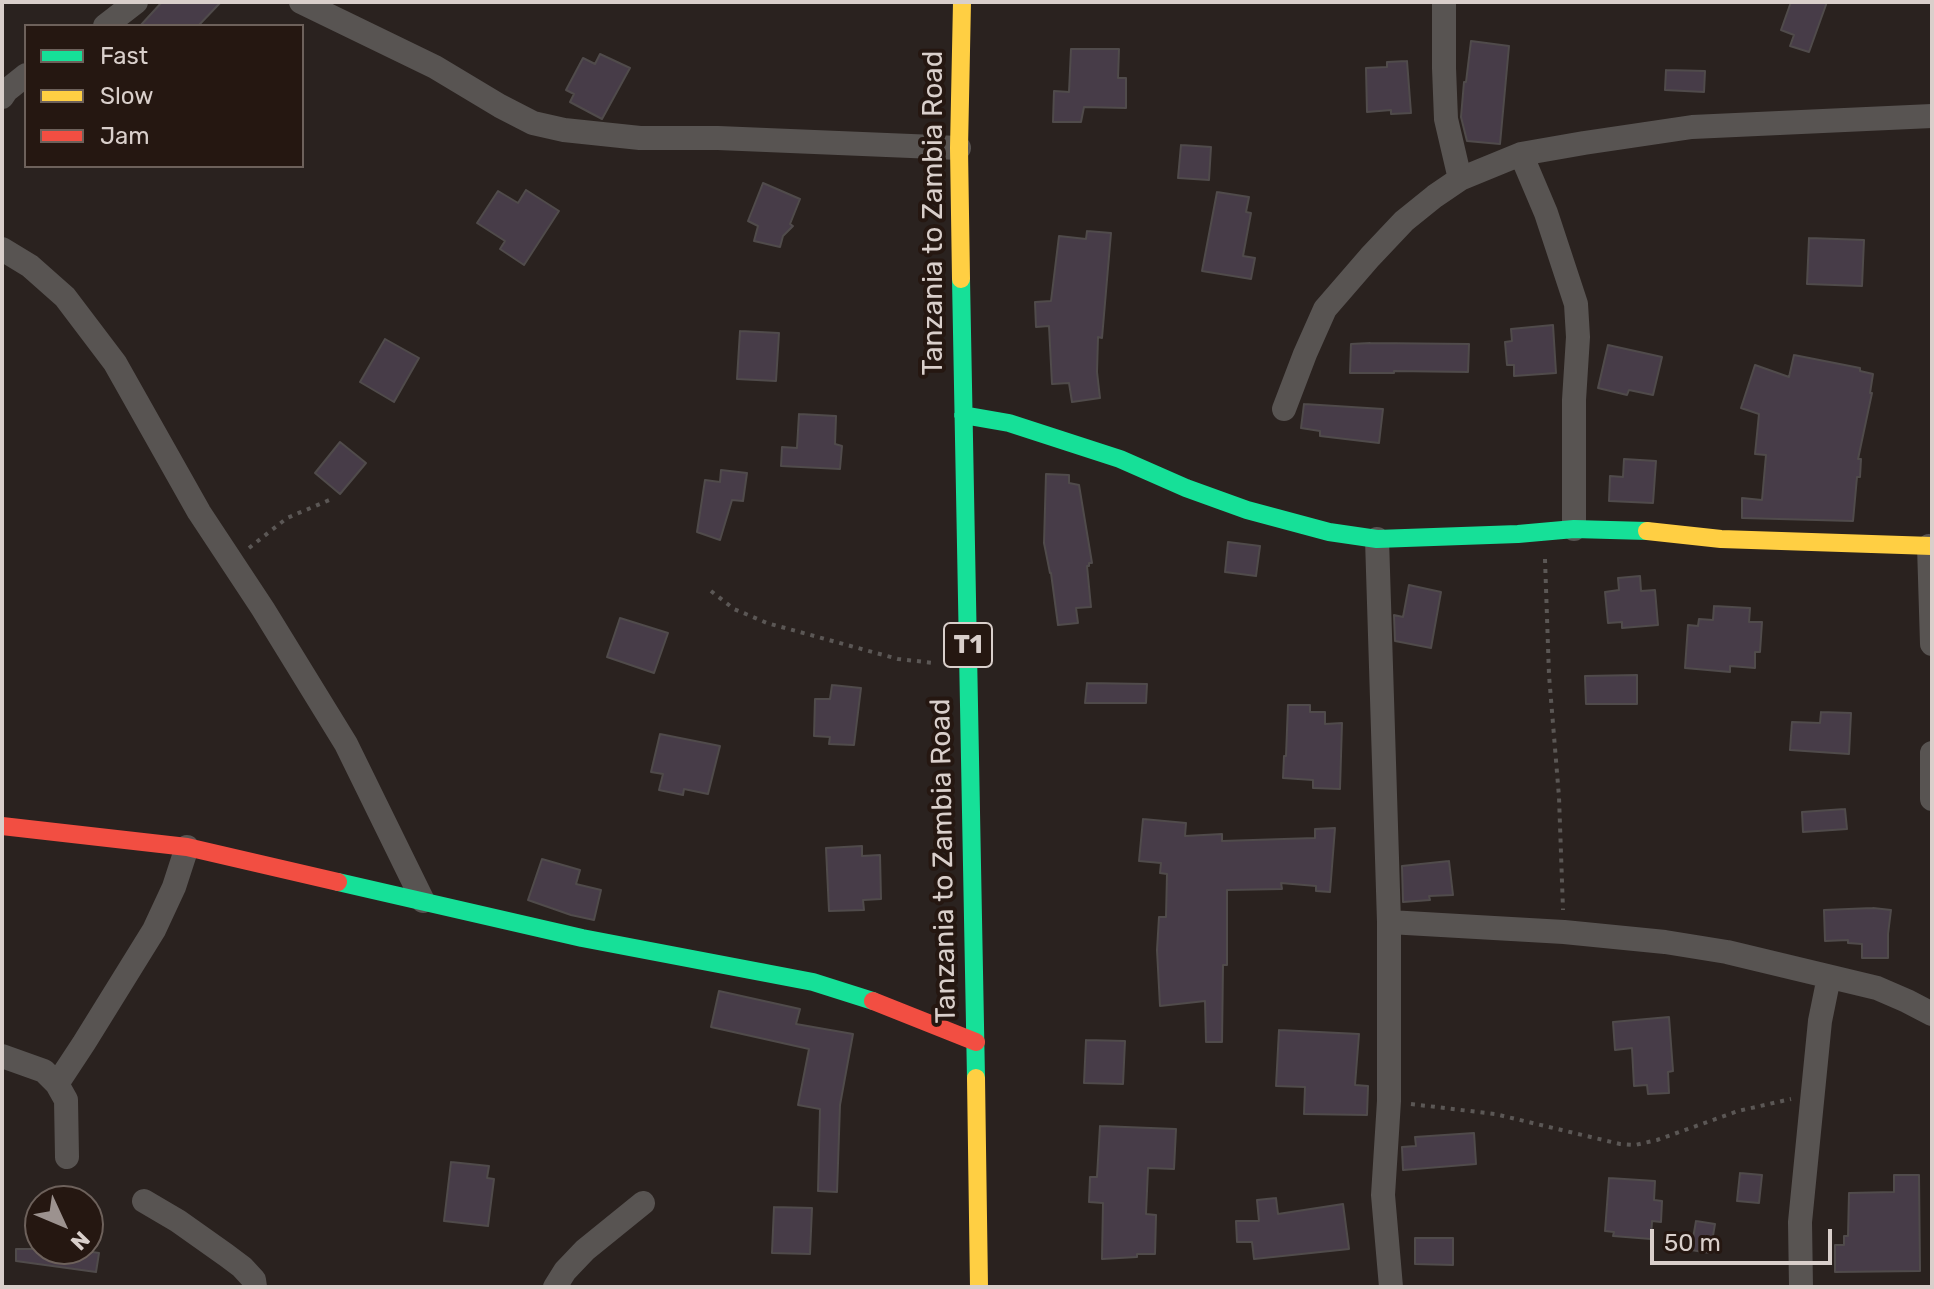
<!DOCTYPE html>
<html>
<head>
<meta charset="utf-8">
<style>
  body { margin:0 }
  #map { position:relative; width:1934px; height:1289px; overflow:hidden; background:#2a221f; font-family:Rubik,sans-serif }
  canvas { display:block }
  .frame { position:absolute; inset:0; border:4px solid #d9cfcb; pointer-events:none }
  .legend { position:absolute; left:24px; top:24px; width:280px; height:144px; box-sizing:border-box; background:#251711; border:2px solid #6d615b; margin:0; padding:10px 14px; list-style:none; font-size:24px; color:#d9cfcb }
  .legend li { display:flex; align-items:center; gap:16px; height:40px }
  .legend b { width:40px; border:2px solid #6d615b }
  .north { position:absolute; left:24px; top:1185px; width:80px; height:80px; box-sizing:border-box; background:#251711; border:2px solid #6d615b; border-radius:50%; rotate:134deg; font-size:22px; font-weight:700; line-height:32px; text-align:center; color:#d9cfcb }
  .north::after { content:''; display:block; margin:auto; width:28px; height:36px; background:#9c928f; clip-path:polygon(50% 0,100% 100%,50% 72%,0 100%) }
  .scale { position:absolute; left:1650px; top:1229px; width:182px; height:36px; box-sizing:border-box; border:4px solid #d9cfcb; border-top:0; padding-left:10px; font-size:24px; line-height:28px; white-space:nowrap; color:#d9cfcb; -webkit-text-stroke:6px #251711; paint-order:stroke }
</style>
</head>
<body>
<div id="map">
<canvas width="1934" height="1289"></canvas>
<div class="frame"></div>
<ul class="legend">
<li><b style="height:10px;background:#16e098"></b>Fast</li>
<li><b style="height:10px;background:#ffcf43"></b>Slow</li>
<li><b style="height:10px;background:#f24e42"></b>Jam</li>
</ul>
<div class="north">N</div>
<div class="scale">50 m</div>
</div>
<script>
const ctx = document.querySelector('canvas').getContext('2d');
ctx.lineJoin = 'round';
function paint(path, color) { ctx.fillStyle = color; ctx.fill(path, 'evenodd'); }
const toPath = rows => new Path2D(rows.map(r => 'M' + r).join(''));
function trace(path, color, width, dash) { ctx.strokeStyle = color; ctx.lineWidth = width; ctx.lineCap = dash ? 'butt' : 'round'; ctx.setLineDash(dash || []); ctx.stroke(path); }
function drawText(font, color, halo, rows, align = 'center') {
  ctx.font = font + ' Rubik,sans-serif'; ctx.lineWidth = 8; ctx.setLineDash([]); ctx.textBaseline = 'middle'; ctx.strokeStyle = halo; ctx.fillStyle = color; for (const [text, x, y, turn = 0] of rows) {
    ctx.save(); ctx.translate(x, y); ctx.rotate((+turn || 0) * Math.PI / 180); ctx.textAlign = isNaN(turn) ? turn : align; if (halo) ctx.strokeText(text, 0, 0); ctx.fillText(text, 0, 0); ctx.restore();
  }
}
const building = toPath([
  [162,2,221,2,198,26,140,26,162,2],
  [1791,2,1827,2,1809,52,1790,46,1794,35,1781,30,1791,2],
  [1471,41,1509,46,1500,144,1467,141,1461,117,1464,82,1466,82,1471,41],
  [1071,49,1119,49,1118,78,1126,78,1126,108,1084,107,1081,122,1053,122,1054,91,1069,92,1071,49],
  [600,54,630,68,602,119,570,102,574,94,566,90,583,58,595,64,600,54],
  [1407,61,1411,113,1391,114,1391,110,1367,112,1366,68,1387,67,1387,62,1407,61],
  [1666,70,1705,71,1704,92,1665,90,1666,70],
  [1181,145,1211,147,1209,180,1178,178,1181,145],
  [763,183,800,199,790,224,793,226,783,236,780,247,754,241,758,226,748,221,763,183],
  [526,190,559,211,524,265,500,249,505,241,477,223,498,191,518,203,526,190],
  [1217,192,1249,197,1246,212,1251,213,1243,256,1255,258,1251,279,1202,271,1217,192],
  [1087,231,1111,233,1102,338,1098,337,1097,372,1100,398,1072,402,1069,383,1052,384,1049,326,1036,327,1035,302,1051,301,1059,236,1086,239,1087,231],
  [1809,238,1864,240,1862,286,1807,284,1809,238],
  [1553,325,1556,373,1514,376,1514,365,1507,365,1505,342,1512,341,1511,329,1553,325],
  [740,331,779,333,776,381,737,379,740,331],
  [385,339,419,358,394,402,360,382,385,339],
  [1370,343,1469,344,1468,372,1394,371,1394,373,1350,373,1351,344,1370,343],
  [1608,345,1662,357,1653,395,1629,390,1627,395,1598,388,1608,345],
  [1794,355,1860,368,1860,371,1873,374,1870,393,1872,393,1858,459,1861,459,1860,477,1857,477,1853,521,1742,518,1742,498,1762,500,1766,455,1755,454,1759,414,1741,408,1755,365,1789,377,1794,355],
  [1304,404,1383,409,1379,443,1320,436,1320,431,1301,428,1304,404],
  [799,414,836,416,835,444,842,446,840,469,781,466,782,447,797,448,799,414],
  [340,442,366,463,340,494,315,473,340,442],
  [1624,459,1656,461,1653,503,1609,501,1610,476,1623,477,1624,459],
  [721,470,747,473,743,501,732,500,720,540,697,532,705,480,720,482,721,470],
  [1046,474,1069,475,1069,483,1079,485,1092,563,1089,563,1089,566,1087,566,1091,607,1076,608,1078,623,1058,625,1051,573,1050,573,1044,543,1046,474],
  [1228,542,1260,546,1256,576,1225,572,1228,542],
  [1640,576,1641,591,1655,590,1658,625,1622,628,1622,622,1608,623,1605,592,1619,590,1618,578,1640,576],
  [1409,585,1441,592,1431,648,1395,641,1394,615,1403,617,1409,585],
  [1714,606,1750,608,1749,622,1762,622,1760,652,1755,652,1755,668,1730,666,1730,672,1685,668,1688,625,1698,626,1699,619,1713,620,1714,606],
  [620,618,668,633,654,673,607,657,620,618],
  [1637,675,1637,704,1586,704,1585,676,1637,675],
  [1087,683,1147,684,1146,703,1085,703,1087,683],
  [832,685,861,688,854,745,829,744,830,737,814,736,815,699,830,699,832,685],
  [1288,705,1310,705,1310,712,1325,712,1325,724,1342,723,1340,789,1313,788,1313,780,1283,778,1284,756,1286,756,1288,705],
  [1821,712,1851,713,1849,754,1790,750,1792,722,1820,723,1821,712],
  [660,734,720,746,708,794,684,789,683,795,659,790,663,774,651,772,660,734],
  [1845,809,1847,829,1803,832,1802,812,1845,809],
  [1143,819,1186,823,1185,836,1222,834,1222,841,1315,838,1315,829,1335,828,1330,892,1316,891,1316,886,1281,883,1282,889,1227,890,1227,965,1223,965,1222,1042,1206,1042,1205,1001,1160,1006,1157,950,1159,917,1166,917,1167,874,1160,873,1161,863,1139,861,1143,819],
  [862,846,862,856,880,855,881,899,863,900,864,910,829,911,826,848,862,846],
  [542,859,580,870,576,884,601,890,594,920,571,915,528,900,542,859],
  [1449,861,1453,895,1429,896,1430,900,1403,902,1402,866,1449,861],
  [1873,908,1891,910,1888,934,1888,958,1862,958,1862,944,1848,943,1848,940,1825,941,1824,910,1873,908],
  [719,991,800,1009,796,1024,853,1034,840,1105,837,1192,818,1191,820,1109,798,1105,809,1049,711,1027,719,991],
  [1669,1017,1673,1071,1668,1072,1669,1093,1648,1094,1647,1085,1634,1086,1632,1048,1615,1050,1613,1022,1669,1017],
  [1279,1030,1359,1034,1355,1085,1368,1086,1367,1115,1304,1114,1305,1087,1276,1086,1279,1030],
  [1086,1040,1125,1041,1123,1084,1084,1083,1086,1040],
  [1100,1126,1176,1129,1174,1169,1148,1168,1146,1214,1156,1215,1155,1254,1137,1254,1137,1257,1102,1259,1103,1203,1089,1202,1090,1177,1097,1177,1100,1126],
  [1474,1133,1476,1164,1403,1170,1402,1147,1416,1146,1415,1137,1474,1133],
  [451,1162,489,1166,487,1178,494,1179,488,1226,444,1221,451,1162],
  [1740,1173,1762,1175,1759,1203,1737,1201,1740,1173],
  [1894,1175,1919,1175,1920,1271,1835,1272,1835,1245,1844,1245,1844,1236,1848,1236,1849,1193,1894,1192,1894,1175],
  [1609,1178,1655,1181,1654,1200,1662,1201,1661,1222,1652,1221,1651,1239,1613,1236,1614,1232,1605,1231,1609,1178],
  [1276,1198,1278,1214,1343,1204,1349,1249,1254,1259,1252,1242,1237,1242,1236,1221,1259,1221,1257,1200,1276,1198],
  [774,1207,812,1208,810,1254,772,1253,774,1207],
  [1696,1221,1715,1224,1710,1253,1691,1250,1696,1221],
  [1415,1238,1453,1238,1453,1265,1415,1264,1415,1238],
  [16,1249,72,1249,99,1253,96,1272,16,1261,16,1249]
]);
const path = toPath([
  [249,548,287,518,334,498],
  [1545,559,1549,675,1559,797,1563,910],
  [711,591,734,609,767,623,898,659,934,663],
  [1411,1104,1495,1114,1620,1144,1635,1145,1657,1140,1738,1111,1791,1099]
]);
const street = toPath([
  [301,2,435,67,500,106,533,123,564,130,640,138,718,138,959,148],
  [1444,2,1444,68,1446,119,1460,179],
  [105,26,136,2],
  [2,97,6,91,26,75],
  [1521,154,1546,213,1576,304,1578,337,1574,400,1574,529],
  [2,249,30,266,65,297,115,363,199,512,263,609,346,744,423,901],
  [1284,409,1305,354,1325,309,1370,257,1404,221,1435,196,1460,179,1521,154,1584,143,1692,127,1932,116],
  [1377,539,1389,922,1389,1101,1383,1195,1391,1287],
  [1929,546,1932,644],
  [1932,753,1932,799],
  [1389,922,1564,932,1665,942,1727,952,1877,988,1907,1001,1932,1014],
  [2,1056,44,1071,57,1084,66,1100,67,1157],
  [57,1084,84,1043,154,930,174,887,187,847],
  [144,1201,178,1221,226,1255,242,1267,254,1280,255,1287],
  [555,1287,565,1271,585,1250,643,1203],
  [1801,1287,1800,1222,1820,1021,1829,977]
]);
const fast = toPath([
  [961,279,976,1078],
  [963,415,1009,423,1120,459,1186,488,1247,510,1329,532,1377,539,1518,534,1574,529,1647,531],
  [338,882,582,938,813,982,873,1001]
]);
const slow = toPath([
  [961,279,959,148,962,2],
  [1647,531,1721,539,1932,546],
  [976,1078,979,1287]
]);
const jam = toPath([
  [2,826,187,847,338,882],
  [873,1001,976,1042]
]);
const shields = [
  [968,645,48]
];
const shieldNames = [
  ["T1",968,645]
];
const streetNames = [
  ["Tanzania to Zambia Road",934,213,-90],
  ["Tanzania to Zambia Road",944,861,-91]
];
paint(building, '#473c48');
trace(building, '#504b4b', 2);
trace(path, '#5b5755', 4, [4, 6]);
trace(street, '#585452', 24);
trace(fast, '#16e098', 18);
trace(slow, '#ffcf43', 18);
trace(jam, '#f24e42', 18);
for (const [x, y, w] of shields) { const box = new Path2D(); box.roundRect(x - w / 2, y - 22, w, 44, 6); ctx.fillStyle = '#251711'; ctx.fill(box); trace(box, '#d9cfcb', 2); }
drawText('bold 26px', '#d9cfcb', null, shieldNames);
drawText('28px', '#d9cfcb', '#251711', streetNames);
</script>
</body>
</html>
